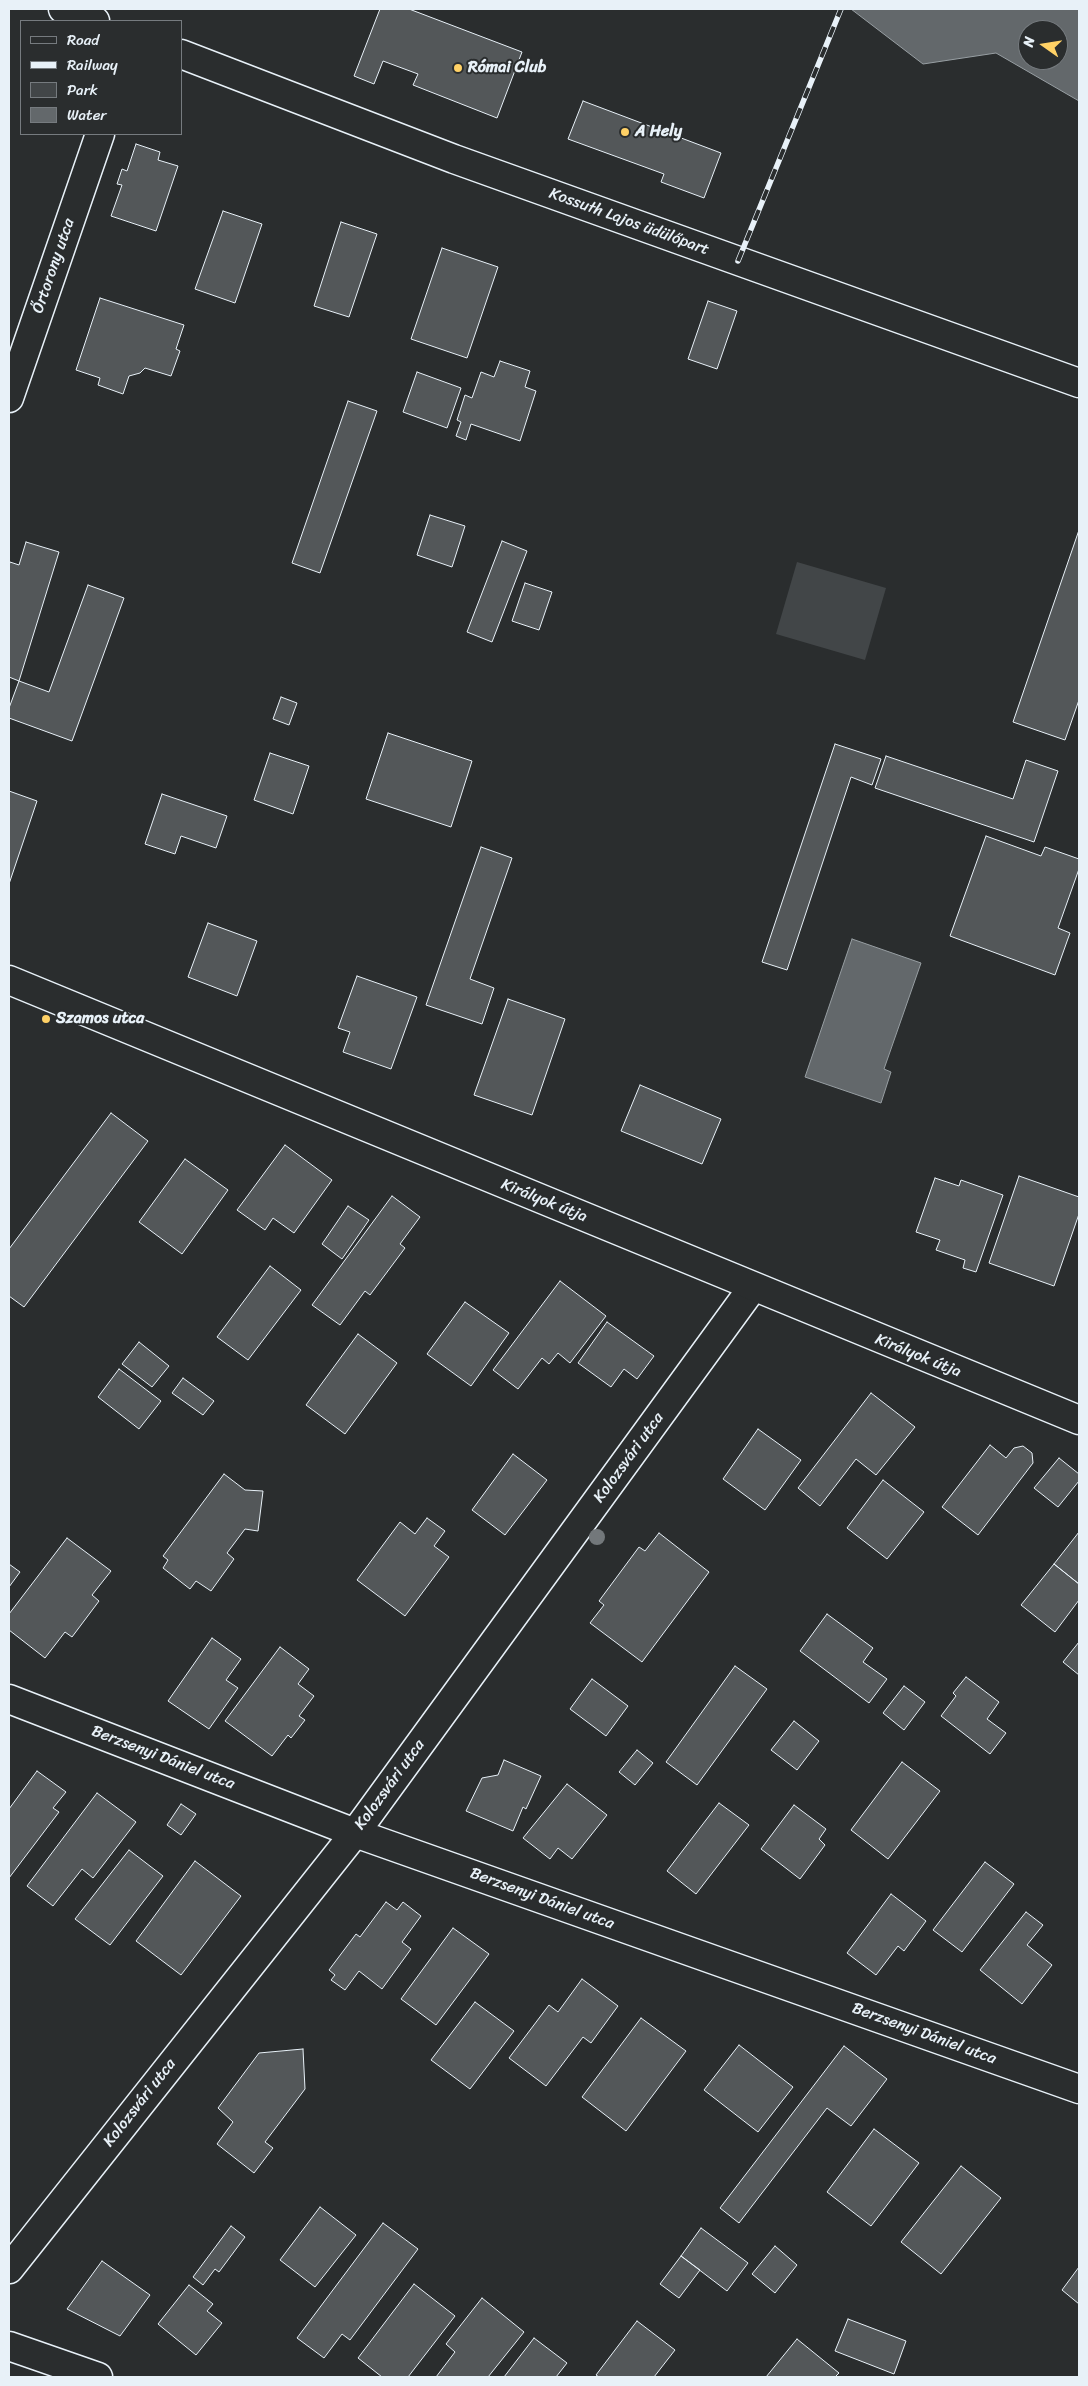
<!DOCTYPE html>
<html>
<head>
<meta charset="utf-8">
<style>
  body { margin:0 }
  #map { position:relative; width:1088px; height:2386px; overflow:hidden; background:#2a2d2e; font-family:Sriracha,sans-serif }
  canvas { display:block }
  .frame { position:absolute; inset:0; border:10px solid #e8f1f8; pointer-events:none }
  .legend { position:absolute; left:20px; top:20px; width:162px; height:115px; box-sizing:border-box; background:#2a2d2e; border:1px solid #767b7f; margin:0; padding:6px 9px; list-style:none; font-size:15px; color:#e8f1f8 }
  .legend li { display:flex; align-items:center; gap:10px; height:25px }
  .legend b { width:25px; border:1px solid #767b7f }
  .north { position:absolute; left:1018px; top:20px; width:50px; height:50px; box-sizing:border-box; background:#2a2d2e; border:1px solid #767b7f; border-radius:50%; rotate:283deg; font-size:14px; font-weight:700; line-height:20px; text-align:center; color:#e8f1f8 }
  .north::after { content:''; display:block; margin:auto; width:18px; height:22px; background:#ffd166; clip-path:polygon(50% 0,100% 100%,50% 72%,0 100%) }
</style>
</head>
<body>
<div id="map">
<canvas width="1088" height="2386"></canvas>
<div class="frame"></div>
<ul class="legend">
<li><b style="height:6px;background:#2a2d2e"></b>Road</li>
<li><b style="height:6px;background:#e8f1f8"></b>Railway</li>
<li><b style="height:14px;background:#424648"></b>Park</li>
<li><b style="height:14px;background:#63686b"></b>Water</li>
</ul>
<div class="north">N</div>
</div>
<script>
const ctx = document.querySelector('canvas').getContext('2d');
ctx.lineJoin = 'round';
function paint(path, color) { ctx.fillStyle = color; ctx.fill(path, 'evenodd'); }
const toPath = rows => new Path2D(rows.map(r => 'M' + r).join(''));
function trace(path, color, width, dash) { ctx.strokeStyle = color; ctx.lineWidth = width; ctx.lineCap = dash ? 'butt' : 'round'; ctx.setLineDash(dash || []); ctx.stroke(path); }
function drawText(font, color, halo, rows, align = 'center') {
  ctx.font = font + ' Sriracha,sans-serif'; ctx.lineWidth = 4; ctx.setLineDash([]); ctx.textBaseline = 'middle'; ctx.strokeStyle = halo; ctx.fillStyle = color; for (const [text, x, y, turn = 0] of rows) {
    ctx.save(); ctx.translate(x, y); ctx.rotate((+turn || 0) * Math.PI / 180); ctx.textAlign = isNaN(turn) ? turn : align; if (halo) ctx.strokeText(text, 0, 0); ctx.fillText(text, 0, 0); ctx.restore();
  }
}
const green = toPath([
  [797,562,886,588,865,660,776,634]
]);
const water = toPath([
  [851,9,1079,9,1079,101,996,53,923,64,851,9],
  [1028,30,1058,30,1058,60,1028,60,1028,30],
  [852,939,921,963,884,1069,891,1072,881,1103,805,1077,852,939]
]);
const building = toPath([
  [380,9,409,9,522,52,497,118,413,85,418,74,383,61,374,84,354,76,380,9],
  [583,101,721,153,704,198,661,182,664,174,568,139,583,101],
  [136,144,160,152,158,160,178,166,156,231,111,216,122,185,117,184,122,169,127,171,136,144],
  [223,211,262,224,235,303,195,289,223,211],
  [341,222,377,234,349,317,314,306,341,222],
  [442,248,498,267,467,358,411,339,442,248],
  [100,298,184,325,176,349,180,351,171,376,145,368,140,373,129,376,123,394,98,385,100,378,76,370,100,298],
  [708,301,737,311,717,369,688,359,708,301],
  [500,361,530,371,525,387,536,391,520,441,471,424,466,440,456,436,461,422,457,420,465,395,472,398,481,372,494,377,500,361],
  [417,372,461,388,447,428,403,412,417,372],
  [348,401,377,411,320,573,292,563,348,401],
  [430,515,465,526,452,567,417,555,430,515],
  [1079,530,1079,700,1065,740,1013,722,1079,530],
  [502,541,527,551,492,642,467,632,502,541],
  [26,542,59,552,19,681,9,677,9,566,10,562,19,565,26,542],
  [525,583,552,592,539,630,512,621,525,583],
  [88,585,124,598,72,741,9,718,9,708,19,681,49,692,88,585],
  [281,697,297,703,289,725,273,719,281,697],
  [388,733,472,761,451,827,366,799,388,733],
  [835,744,881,759,872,785,851,777,787,970,762,962,835,744],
  [270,753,309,766,293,814,254,800,270,753],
  [886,756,1013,799,1026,760,1058,771,1034,842,875,788,886,756],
  [9,791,37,801,9,884,9,791],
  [162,794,227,816,216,848,181,836,175,854,145,844,162,794],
  [986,836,1041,856,1045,847,1079,859,1079,869,1058,928,1070,933,1055,975,950,936,986,836],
  [481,847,512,858,470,979,494,988,482,1024,426,1005,481,847],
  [208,923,257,941,237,996,188,977,208,923],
  [357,976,417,997,391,1069,343,1052,350,1032,338,1028,357,976],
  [508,999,565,1019,532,1115,474,1095,508,999],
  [640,1085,721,1119,702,1164,621,1131,640,1085],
  [111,1113,148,1141,24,1307,9,1296,9,1249,111,1113],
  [285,1145,332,1180,294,1233,273,1218,265,1230,237,1210,285,1145],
  [185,1159,228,1190,182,1254,139,1222,185,1159],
  [1019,1176,1079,1197,1079,1214,1054,1286,989,1263,1019,1176],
  [935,1178,959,1186,961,1180,1003,1195,976,1272,963,1268,965,1260,936,1250,940,1240,916,1232,935,1178],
  [392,1196,420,1217,400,1244,405,1248,370,1295,365,1291,340,1325,312,1305,392,1196],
  [348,1206,369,1220,342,1259,322,1244,348,1206],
  [270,1266,301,1290,248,1360,217,1337,270,1266],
  [560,1281,606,1316,570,1363,558,1353,549,1364,542,1358,518,1389,493,1370,560,1281],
  [465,1302,509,1333,471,1386,427,1354,465,1302],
  [607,1322,654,1356,637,1379,624,1369,611,1387,578,1363,607,1322],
  [358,1334,397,1363,345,1434,306,1405,358,1334],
  [139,1342,169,1366,152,1387,122,1364,139,1342],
  [119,1369,161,1401,139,1429,98,1397,119,1369],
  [183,1378,214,1401,203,1415,172,1393,183,1378],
  [871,1393,915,1427,876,1475,856,1459,820,1506,798,1488,871,1393],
  [758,1429,801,1460,765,1510,723,1479,758,1429],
  [990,1445,1006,1458,1014,1448,1023,1446,1032,1453,1033,1463,978,1535,942,1507,990,1445],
  [513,1454,547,1480,505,1535,472,1510,513,1454],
  [1059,1458,1079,1474,1079,1481,1058,1507,1034,1488,1059,1458],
  [224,1474,245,1490,263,1491,258,1531,245,1529,227,1553,234,1559,211,1591,196,1581,190,1589,163,1568,168,1560,163,1556,224,1474],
  [883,1480,924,1512,887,1559,847,1528,883,1480],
  [427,1518,445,1531,434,1546,449,1557,405,1616,357,1580,400,1522,415,1534,427,1518],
  [1079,1532,1079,1584,1054,1564,1079,1532],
  [659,1533,709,1572,642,1662,590,1623,604,1605,599,1601,639,1547,645,1551,659,1533],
  [67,1538,111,1571,92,1595,99,1601,72,1637,65,1632,45,1658,9,1630,9,1614,67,1538],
  [9,1564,20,1572,9,1587,9,1564],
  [1054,1564,1079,1584,1079,1600,1055,1632,1021,1605,1054,1564],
  [827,1614,873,1648,863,1662,887,1679,869,1703,800,1651,827,1614],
  [212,1638,241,1659,226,1680,238,1688,209,1729,168,1701,212,1638],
  [1079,1642,1079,1675,1063,1662,1079,1642],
  [280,1647,309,1669,298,1684,314,1696,299,1716,305,1720,291,1738,288,1735,272,1756,225,1721,280,1647],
  [735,1666,767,1689,697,1785,666,1762,735,1666],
  [966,1677,999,1702,987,1719,1006,1733,990,1754,941,1716,956,1696,953,1693,966,1677],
  [592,1679,628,1706,606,1736,570,1709,592,1679],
  [904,1686,925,1702,904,1730,883,1713,904,1686],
  [794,1721,819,1741,797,1770,771,1750,794,1721],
  [637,1750,653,1763,635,1785,619,1772,637,1750],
  [504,1760,541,1776,526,1809,523,1807,513,1831,466,1811,482,1778,498,1775,504,1760],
  [902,1762,940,1791,888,1859,851,1830,902,1762],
  [37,1771,66,1792,53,1808,59,1812,9,1878,9,1809,37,1771],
  [567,1784,607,1815,572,1859,558,1848,550,1859,523,1838,567,1784],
  [97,1793,136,1822,93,1878,82,1869,53,1906,27,1886,97,1793],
  [719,1803,749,1825,696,1894,667,1871,719,1803],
  [181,1804,196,1814,181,1835,167,1825,181,1804],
  [794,1805,826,1829,819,1839,825,1845,800,1879,761,1849,794,1805],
  [129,1850,163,1876,110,1945,75,1919,129,1850],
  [195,1861,241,1896,181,1975,136,1941,195,1861],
  [985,1862,1014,1884,962,1952,933,1930,985,1862],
  [891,1894,926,1921,904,1951,898,1946,876,1975,847,1953,891,1894],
  [386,1902,397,1910,403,1902,421,1916,402,1942,411,1949,382,1989,359,1971,345,1990,331,1980,335,1975,329,1970,356,1934,360,1937,386,1902],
  [1026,1912,1043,1925,1027,1945,1052,1965,1022,2004,980,1970,1026,1912],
  [453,1928,489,1954,436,2025,401,1999,453,1928],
  [582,1979,618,2006,591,2043,583,2037,546,2086,509,2058,549,2005,558,2012,582,1979],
  [475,2002,514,2031,470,2089,431,2060,475,2002],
  [641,2018,686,2051,626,2131,582,2097,641,2018],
  [739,2045,793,2087,758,2132,704,2090,739,2045],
  [844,2046,887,2079,851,2126,827,2108,739,2223,720,2208,844,2046],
  [303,2049,305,2089,265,2142,273,2148,254,2173,217,2144,233,2122,218,2108,259,2053,303,2049],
  [874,2129,919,2163,871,2226,827,2192,874,2129],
  [961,2166,1001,2198,941,2274,901,2242,961,2166],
  [320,2207,356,2235,315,2287,280,2260,320,2207],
  [383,2223,418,2249,350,2340,342,2334,324,2358,297,2338,383,2223],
  [231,2226,245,2237,219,2272,215,2269,203,2285,193,2277,231,2226],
  [701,2228,748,2263,727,2291,681,2256,701,2228],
  [775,2246,797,2265,775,2293,752,2274,775,2246],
  [681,2256,700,2270,679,2298,660,2284,681,2256],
  [102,2261,150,2295,120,2336,67,2309,102,2261],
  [1079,2267,1079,2304,1062,2290,1079,2267],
  [414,2284,455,2316,408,2377,382,2377,358,2358,414,2284],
  [189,2285,213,2304,207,2311,222,2323,196,2355,158,2324,189,2285],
  [482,2298,524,2332,488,2377,436,2377,455,2352,446,2344,482,2298],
  [848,2319,906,2341,894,2374,835,2351,848,2319],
  [637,2321,675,2350,654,2377,599,2377,596,2375,637,2321],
  [534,2338,567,2363,556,2377,504,2377,534,2338],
  [797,2339,839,2373,835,2377,766,2377,797,2339]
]);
const pedestrian = toPath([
  [63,9,95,21],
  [181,54,454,159,1079,383]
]);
const minor = toPath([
  [9,398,100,134],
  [9,1699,355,1833,1079,2089],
  [9,2269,355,1833,753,1287],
  [9,2346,98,2377]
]);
const tertiary = toPath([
  [9,980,1079,1420]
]);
const rail = toPath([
  [738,261,841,9]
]);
const trees = [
  [597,1537]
];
const markers = [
  [458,68,5,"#ffd166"],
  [625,132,5,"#ffd166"],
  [46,1019,5,"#ffd166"]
];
const poiNames = [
  ["Római Club",468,68],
  ["A Hely",635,132],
  ["Szamos utca",56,1019]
];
const streetNames = [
  ["Kossuth Lajos üdülőpart",629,222,20],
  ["Őrtorony utca",54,266,-71],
  ["Királyok útja",544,1201,22],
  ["Királyok útja",918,1356,22],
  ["Kolozsvári utca",629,1458,-54],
  ["Berzsenyi Dániel utca",163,1758,21],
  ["Kolozsvári utca",390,1785,-54],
  ["Berzsenyi Dániel utca",542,1899,20],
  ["Berzsenyi Dániel utca",924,2034,20],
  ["Kolozsvári utca",140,2103,-52]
];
paint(green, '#424648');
paint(water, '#63686b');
trace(water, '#989fa3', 1);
paint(building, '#535759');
trace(building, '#e8f1f8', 1);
trace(pedestrian, '#e8f1f8', 31);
trace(minor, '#e8f1f8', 31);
trace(tertiary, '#e8f1f8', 31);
trace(pedestrian, '#2a2d2e', 28);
trace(minor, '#2a2d2e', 28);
trace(tertiary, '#2a2d2e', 28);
trace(rail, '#e8f1f8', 5.5);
trace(rail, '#2a2d2e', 4, [11]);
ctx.fillStyle = '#73787b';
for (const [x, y] of trees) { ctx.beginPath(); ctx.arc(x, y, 8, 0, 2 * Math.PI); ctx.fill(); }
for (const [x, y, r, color] of markers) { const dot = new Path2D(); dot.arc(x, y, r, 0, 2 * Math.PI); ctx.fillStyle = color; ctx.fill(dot); trace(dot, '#2a2d2e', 2); }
drawText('bold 16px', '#e8f1f8', '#2a2d2e', poiNames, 'left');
drawText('16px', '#e8f1f8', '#2a2d2e', streetNames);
</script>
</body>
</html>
